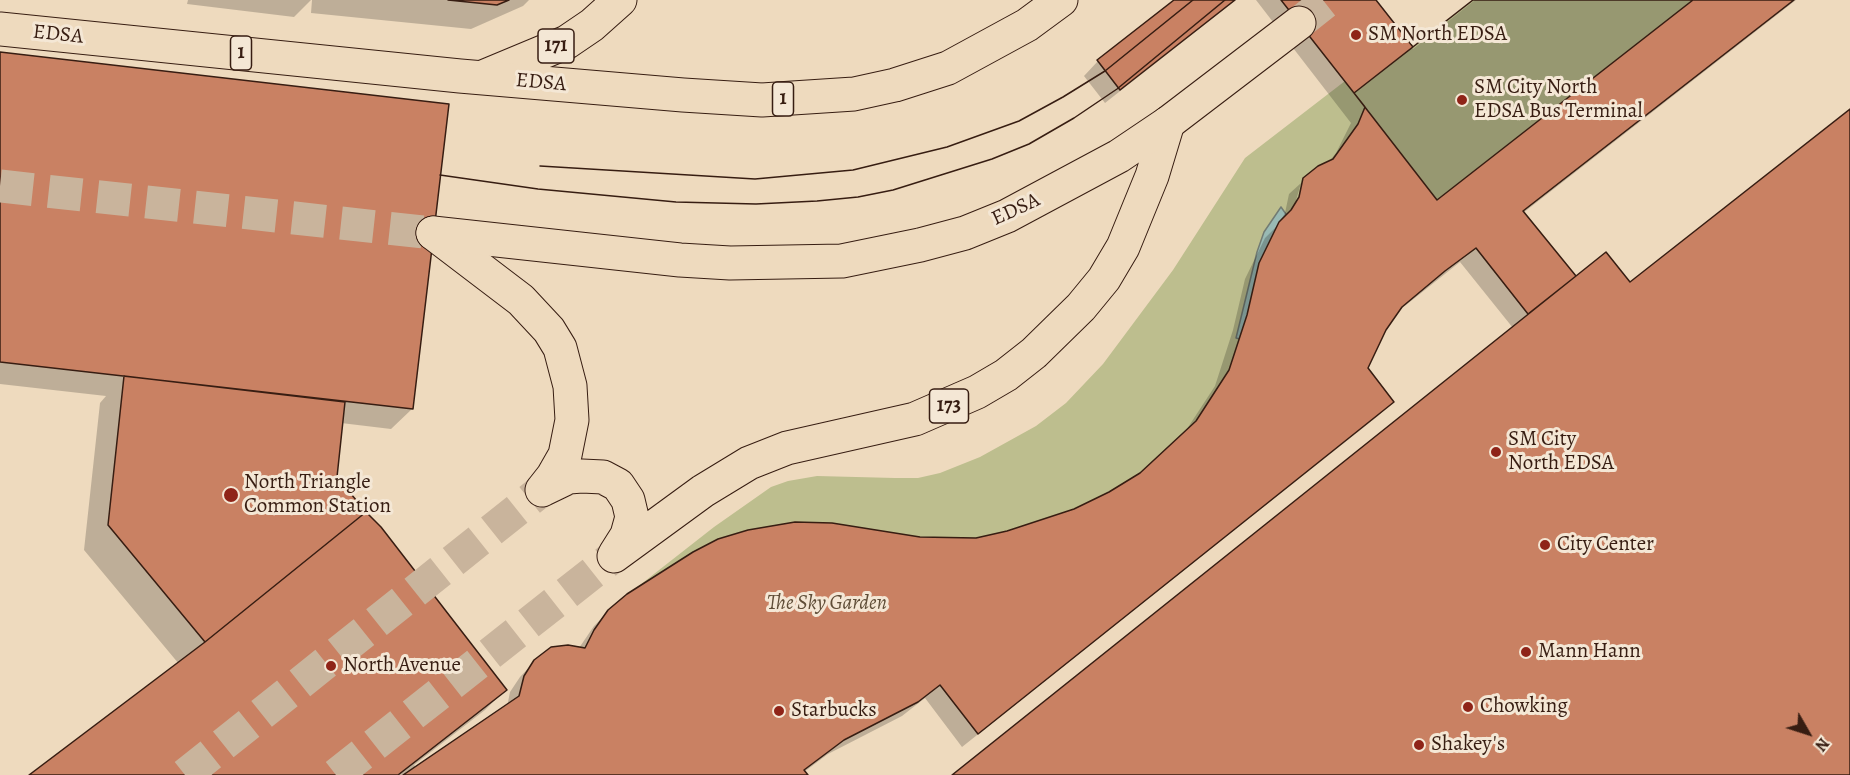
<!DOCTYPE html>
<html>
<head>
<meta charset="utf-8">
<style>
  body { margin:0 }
  #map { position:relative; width:1850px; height:775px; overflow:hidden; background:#eedabe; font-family:Alegreya,serif }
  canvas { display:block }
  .north { position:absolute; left:1778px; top:703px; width:60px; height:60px; -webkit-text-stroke:4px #f4e7d5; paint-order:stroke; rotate:129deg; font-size:16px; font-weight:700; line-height:24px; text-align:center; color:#371d12 }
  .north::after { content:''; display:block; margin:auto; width:21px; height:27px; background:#371d12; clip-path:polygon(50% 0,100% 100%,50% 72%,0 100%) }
</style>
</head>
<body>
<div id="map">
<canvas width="1850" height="775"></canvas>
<div class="north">N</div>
</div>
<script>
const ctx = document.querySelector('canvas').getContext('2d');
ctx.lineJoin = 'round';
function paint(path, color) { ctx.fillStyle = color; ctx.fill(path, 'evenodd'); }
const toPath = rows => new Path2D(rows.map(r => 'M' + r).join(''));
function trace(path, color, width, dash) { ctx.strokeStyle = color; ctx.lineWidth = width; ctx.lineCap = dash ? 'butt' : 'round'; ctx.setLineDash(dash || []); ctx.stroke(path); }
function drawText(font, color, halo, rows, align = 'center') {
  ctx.font = font + ' Alegreya,serif'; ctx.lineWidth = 6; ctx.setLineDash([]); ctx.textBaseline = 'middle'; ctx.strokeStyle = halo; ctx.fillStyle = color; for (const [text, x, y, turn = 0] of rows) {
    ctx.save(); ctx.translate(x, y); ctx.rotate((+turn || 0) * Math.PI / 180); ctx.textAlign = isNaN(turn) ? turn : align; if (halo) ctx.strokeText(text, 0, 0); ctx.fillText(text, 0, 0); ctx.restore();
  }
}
const green = toPath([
  [1473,0,1794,0,1524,211,1576,276,1528,314,1476,249,1445,271,1402,307,1386,330,1368,367,1394,402,978,734,940,685,918,702,844,740,804,770,808,775,403,775,519,696,524,676,534,660,551,647,568,645,585,647,594,630,608,610,714,527,771,487,788,481,817,476,895,478,918,478,940,473,980,457,1036,426,1066,403,1103,364,1173,270,1245,158,1345,81,1354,93]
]);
const water = toPath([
  [1281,207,1302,237,1268,346,1236,338,1257,252,1264,232,1281,207]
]);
const shadow = toPath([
  [188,0,311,0,294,17,187,4],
  [312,0,529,0,523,6,471,29,311,13],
  [1177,0,1236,0,1105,103,1084,76,1098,61],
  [1256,0,1374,0,1413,49,1475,0,1796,0,1523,213,1570,282,1630,284,1850,111,1850,775,954,775,1513,328,1460,262,1396,313,1384,329,1366,368,1392,402,1378,416,962,747,925,698,902,716,828,754,804,772,806,775,31,775,179,664,84,550,100,403,106,396,0,384,0,54,412,409,391,429,341,423,335,478,505,690,485,710,414,765,416,767,507,707,510,692,520,677,535,661,579,648,594,626,609,611,920,538,977,540,1007,533,1074,510,1110,493,1140,474,1183,435,1215,386,1233,330,1245,279,1265,238,1277,226,1285,213,1289,194,1301,183,1295,204,1336,153,1351,123]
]);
const building = toPath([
  [448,0,509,0,497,5,448,0],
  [1174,0,1235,0,1120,90,1097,60,1174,0],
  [1281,0,1376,0,1413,47,1354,93,1281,0],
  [1473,0,1794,0,1523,211,1576,276,1528,314,1476,248,1445,271,1402,307,1386,330,1368,368,1394,402,978,734,940,685,918,702,844,740,804,770,808,775,403,775,519,696,524,676,534,660,551,647,568,645,585,648,594,630,608,610,627,594,693,552,718,539,748,530,795,522,832,523,920,537,976,538,1007,531,1074,509,1109,492,1140,473,1196,421,1229,370,1247,315,1259,263,1279,222,1291,210,1299,197,1303,178,1318,166,1333,159,1358,124,1365,107,1354,93,1473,0],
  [1473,0,1693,0,1437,200,1354,93,1473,0],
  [0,52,449,104,413,409,0,362,0,52],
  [1850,109,1850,775,952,775,1606,252,1630,282,1850,109],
  [124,376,345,402,337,477,366,512,205,642,108,525,124,376],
  [366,512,381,527,507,690,398,775,29,775,205,642,366,512]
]);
const primaryTunnel = toPath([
  [185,775,542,490],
  [336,775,614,556]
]);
const highwayTunnel = toPath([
  [1299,23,1328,0],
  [0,186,433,233]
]);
const primary = toPath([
  [483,77,567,42,592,25,620,0],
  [433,233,521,300,549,330,560,348,570,386,572,420,565,455,553,476,542,490],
  [542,490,569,477,582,476,603,477,618,485,628,500,632,517,627,535,615,554],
  [614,556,703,491,749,463,787,448,915,419,977,392,1006,375,1034,353,1081,307,1104,279,1123,247,1152,176,1168,123]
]);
const highway = toPath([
  [0,29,460,76,683,95,762,100,854,94,895,85,948,68,1027,25,1061,0],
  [433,233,680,260,730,263,842,261,920,245,965,233,1007,216,1119,156,1168,123,1299,23]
]);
const tram = toPath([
  [540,166,755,179,853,170,947,147,1019,121,1063,97,1105,71,1193,0],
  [440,175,538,189,676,202,756,204,817,201,858,197,893,190,992,159,1029,144,1074,118,1117,89,1225,0]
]);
const markers = [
  [1356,35,6,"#8f2418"],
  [1462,100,6,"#8f2418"],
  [1496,452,6,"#8f2418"],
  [231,495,8,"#8f2418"],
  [1545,545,6,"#8f2418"],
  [1526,652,6,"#8f2418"],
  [331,666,6,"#8f2418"],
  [1468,707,6,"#8f2418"],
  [779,711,6,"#8f2418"],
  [1419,745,6,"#8f2418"]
];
const shields = [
  [556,46,36],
  [241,53,21],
  [783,99,21],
  [949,406,39]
];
const shieldNames = [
  ["171",556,46],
  ["1",241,53],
  ["1",783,99],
  ["173",949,406]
];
const streetNames = [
  ["EDSA",58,35,6],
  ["EDSA",541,83,5],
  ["EDSA",1016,210,-25]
];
const poiNames = [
  ["SM North EDSA",1368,35],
  ["SM City North",1474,88],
  ["EDSA Bus Terminal",1474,112],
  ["SM City",1508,440],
  ["North EDSA",1508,464],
  ["North Triangle",244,483],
  ["Common Station",244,507],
  ["City Center",1557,545],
  ["Mann Hann",1538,652],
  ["North Avenue",343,666],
  ["Chowking",1480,707],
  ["Starbucks",791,711],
  ["Shakey's",1431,745]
];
const parkNames = [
  ["The Sky Garden",827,604]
];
paint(green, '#bdbe8e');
paint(water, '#99bab4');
trace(water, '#727b73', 1.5);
paint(shadow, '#0003');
paint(building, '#c98163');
trace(building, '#371d12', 1.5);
trace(primaryTunnel, '#c9b49c', 33, [33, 16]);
trace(highwayTunnel, '#c9b49c', 33, [33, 16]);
trace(primary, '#371d12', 35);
trace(highway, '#371d12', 35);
trace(primary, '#eedabe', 33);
trace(highway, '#eedabe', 33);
trace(tram, '#371d12', 1.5);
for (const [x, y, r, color] of markers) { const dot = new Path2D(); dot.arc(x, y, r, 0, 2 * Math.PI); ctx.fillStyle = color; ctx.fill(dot); trace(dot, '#f4e7d5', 2); }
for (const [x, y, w] of shields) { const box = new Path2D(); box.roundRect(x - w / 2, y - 17, w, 34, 4.5); ctx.fillStyle = '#f4e7d5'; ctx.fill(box); trace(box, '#371d12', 1.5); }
drawText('bold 20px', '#371d12', null, shieldNames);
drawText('21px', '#371d12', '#f4e7d5', streetNames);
drawText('21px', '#371d12', '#f4e7d5', poiNames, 'left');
drawText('italic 21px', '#5f4d37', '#f4e7d5', parkNames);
</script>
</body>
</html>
